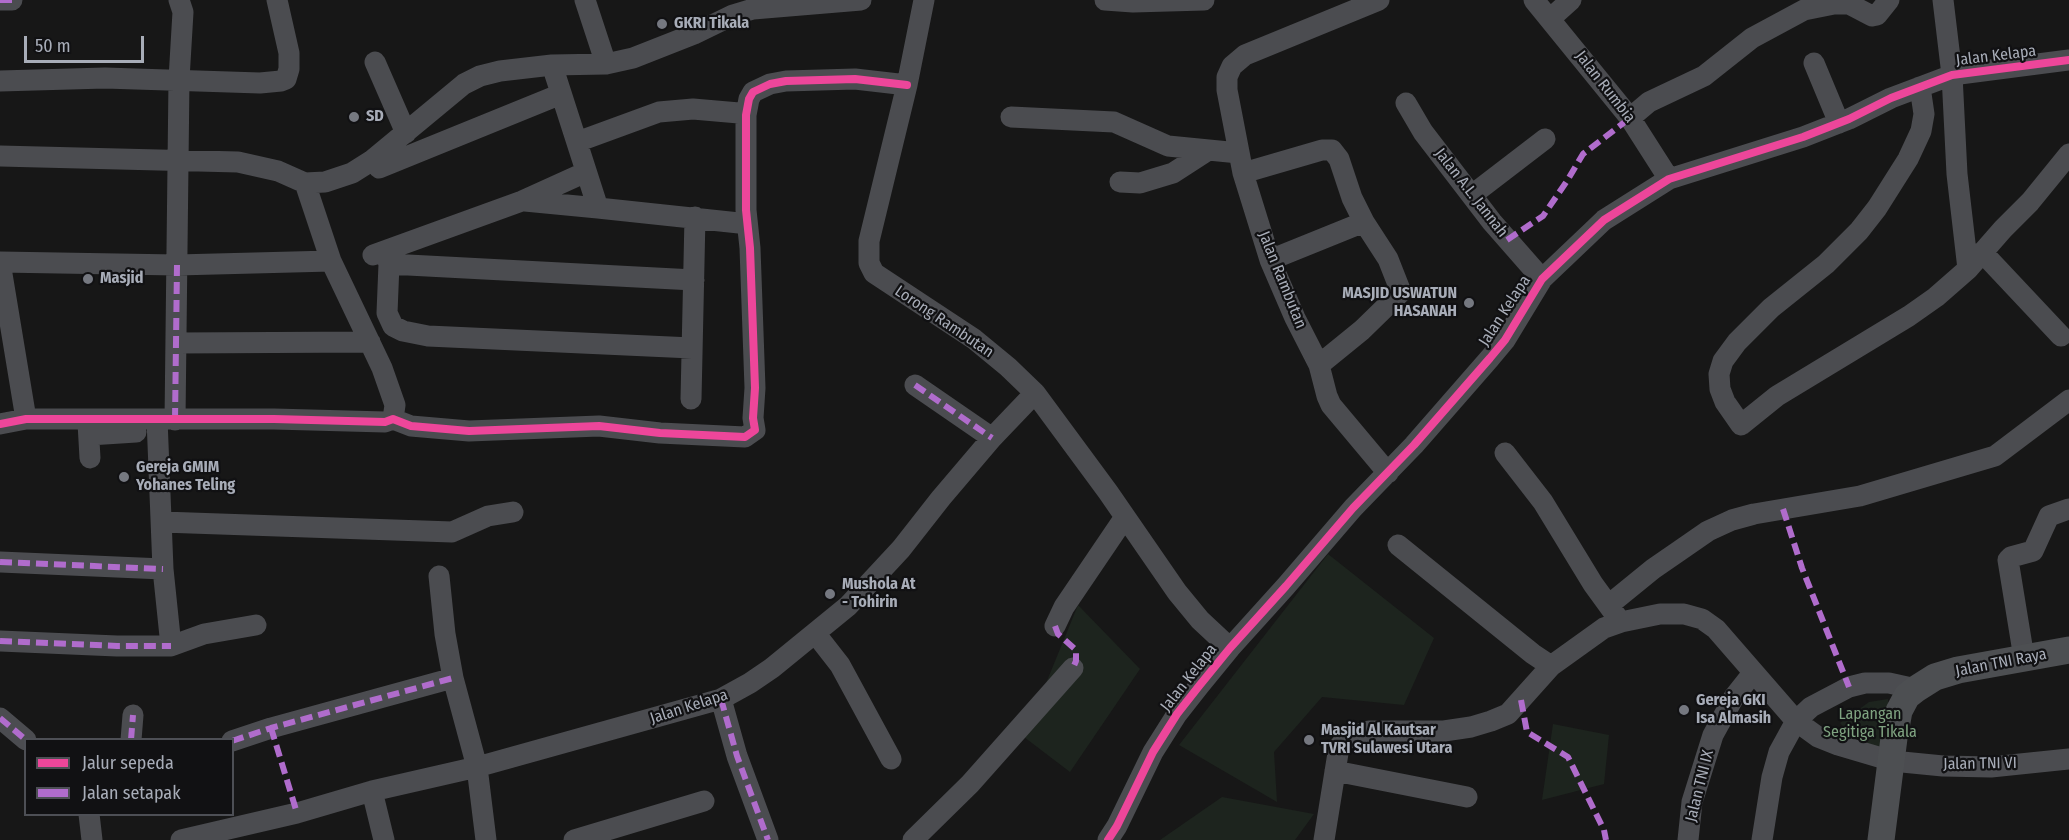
<!DOCTYPE html>
<html>
<head>
<meta charset="utf-8">
<style>
  body { margin:0 }
  #map { position:relative; width:2069px; height:840px; overflow:hidden; background:#171717; font-family:"Fira Sans Condensed",sans-serif }
  canvas { display:block }
  .legend { position:absolute; left:24px; top:738px; width:210px; height:78px; box-sizing:border-box; background:#111113; border:2px solid #4d4f55; margin:0; padding:8px 10px; list-style:none; font-size:18px; color:#a8adb8 }
  .legend li { display:flex; align-items:center; gap:12px; height:30px }
  .legend b { width:30px; border:2px solid #4d4f55 }
  .scale { position:absolute; left:24px; top:36px; width:120px; height:27px; box-sizing:border-box; border:3px solid #a8adb8; border-top:0; padding-left:8px; font-size:18px; line-height:21px; white-space:nowrap; color:#a8adb8; -webkit-text-stroke:4px #111113; paint-order:stroke }
</style>
</head>
<body>
<div id="map">
<canvas width="2069" height="840"></canvas>
<ul class="legend">
<li><b style="height:8px;background:#ed469a"></b>Jalur sepeda</li>
<li><b style="height:8px;background:#b06ccc"></b>Jalan setapak</li>
</ul>
<div class="scale">50 m</div>
</div>
<script>
const ctx = document.querySelector('canvas').getContext('2d');
ctx.lineJoin = 'round';
function paint(path, color) { ctx.fillStyle = color; ctx.fill(path, 'evenodd'); }
const toPath = rows => new Path2D(rows.map(r => 'M' + r).join(''));
function trace(path, color, width, dash) { ctx.strokeStyle = color; ctx.lineWidth = width; ctx.lineCap = dash ? 'butt' : 'round'; ctx.setLineDash(dash || []); ctx.stroke(path); }
function drawText(font, color, halo, rows, align = 'center') {
  ctx.font = font + ' "Fira Sans Condensed",sans-serif'; ctx.lineWidth = 4.5; ctx.setLineDash([]); ctx.textBaseline = 'middle'; ctx.strokeStyle = halo; ctx.fillStyle = color; for (const [text, x, y, turn = 0] of rows) {
    ctx.save(); ctx.translate(x, y); ctx.rotate((+turn || 0) * Math.PI / 180); ctx.textAlign = isNaN(turn) ? turn : align; if (halo) ctx.strokeText(text, 0, 0); ctx.fillText(text, 0, 0); ctx.restore();
  }
}
const green = toPath([
  [1328,554,1434,638,1404,705,1322,697,1274,752,1277,802,1179,745],
  [1078,605,1140,669,1070,772,1024,737],
  [1888,699,1888,751,1872,748,1850,734,1840,723,1869,702],
  [1553,724,1609,735,1604,784,1542,800],
  [1222,797,1314,814,1295,840,1160,840]
]);
const minor = toPath([
  [0,0,12,0],
  [585,0,606,64],
  [924,0,907,85,869,241,869,263,874,273,974,339,1008,367,1035,393,1108,492,1177,592,1200,620,1230,648],
  [1105,0,1133,2,1204,0],
  [1379,0,1245,55,1232,66,1227,77,1227,90,1243,173,1270,260,1295,318,1319,365,1327,396,1331,405,1388,473],
  [1534,0,1630,118,1669,179],
  [1943,0,1952,75,1957,174,1968,269],
  [1551,18,1571,0],
  [375,62,406,133],
  [1814,63,1839,123],
  [552,65,598,208,739,223],
  [0,81,105,78,260,83,281,81,286,79,289,69,289,53,277,0],
  [1920,87,1924,114,1921,131,1908,159,1877,208,1859,231,1826,264,1771,308,1737,342,1723,361,1719,374,1720,389,1725,402,1741,425,1777,396,1909,316,1936,297,1968,269,2003,229,2030,202,2069,154],
  [1406,103,1423,132,1492,222,1542,279],
  [1011,117,1114,122,1168,146,1239,153],
  [1630,118,1649,102,1704,76,1752,38,1804,10,1834,4,1849,4,1872,16,1877,15,1889,0],
  [577,142,659,112,693,109,739,113],
  [0,156,238,162,278,171,305,183,325,182,352,173,371,161,464,84,480,76,500,71,552,65,606,64,633,58,694,34,733,15,753,9,861,0],
  [379,168,561,94],
  [1243,173,1322,150,1332,150,1339,159,1352,198,1364,222,1270,260],
  [1120,182,1140,183,1173,173,1207,151],
  [305,183,331,261,382,368,395,405,393,419],
  [1472,195,1545,139],
  [525,201,598,208],
  [1982,252,2061,336],
  [385,253,389,264,694,280],
  [373,255,522,201,586,172],
  [0,262,177,265,331,261],
  [0,262,26,419],
  [389,264,387,313,393,326,403,331,428,336,692,348],
  [176,343,370,342],
  [1319,365,1362,330,1401,292,1388,259,1364,222],
  [915,385,992,438],
  [691,399,695,217],
  [157,419,163,569,171,646],
  [175,420,179,79,183,12,179,0],
  [88,423,90,458],
  [0,424,26,419,274,419,385,422,393,419,411,426,469,431,599,426,660,433,745,437,755,430,753,418,755,388,750,248,746,210,746,115,749,99,753,92,770,84,786,81,855,79,907,85],
  [89,435,136,432],
  [1505,453,1543,502,1593,584,1617,617],
  [162,522,452,532,488,516,513,512],
  [1398,545,1533,654,1551,666],
  [0,562,163,569],
  [1610,604,1653,569,1682,549,1708,531,1732,520,1754,514,1860,496,1995,456,2069,400],
  [1055,626,1064,607,1125,517],
  [815,633,840,665,891,759],
  [0,641,117,646,171,646,204,634,256,625],
  [2024,658,2008,560,2011,557,2033,551,2049,516,2069,509],
  [721,699,737,756,768,840],
  [0,718,26,740],
  [131,740,133,715],
  [232,741,271,728,453,678],
  [1335,771,1467,797],
  [372,791,384,840],
  [89,814,92,840],
  [181,840,297,813,372,791,477,767,453,678,445,634,439,576],
  [486,840,477,767,721,699,750,683,772,668,848,606,901,549,941,498,992,438,1035,393],
  [574,840,704,801],
  [913,840,970,784,1073,668],
  [1108,840,1117,826,1153,752,1177,714,1199,686,1230,648,1286,586,1353,508,1414,445,1490,358,1505,340,1542,279,1604,220,1669,179,1803,137,1849,119,1891,98,1952,75,2069,60],
  [1324,840,1339,747,1346,739,1369,731,1444,731,1471,727,1491,721,1508,714,1551,666,1604,628,1621,622,1660,614,1684,614,1702,619,1716,629,1796,721,1818,737,1838,745,1892,761,1943,766,1991,767,2069,759],
  [1688,840,1692,802,1713,735,1734,697,1753,673],
  [1762,840,1772,777,1779,752,1796,721,1811,707,1849,687,1865,683,1889,683,1916,689]
]);
const major = toPath([
  [1881,840,1894,738,1899,711,1907,696,1916,689,1935,677,1958,670,2069,650]
]);
const quiet = toPath([
  [0,0,12,0],
  [1507,240,1543,216,1567,181,1583,154,1630,118],
  [915,385,992,438],
  [175,420,177,265],
  [1783,509,1802,568,1849,687],
  [0,562,163,569],
  [1055,626,1058,634,1076,650,1076,661,1073,668],
  [0,641,117,646,171,646],
  [721,699,737,756,768,840],
  [1521,700,1527,732,1568,757,1604,830,1606,840],
  [0,718,26,740],
  [271,728,297,813],
  [131,740,133,715],
  [232,741,271,728,453,678]
]);
const cycleway = toPath([
  [0,424,26,419,274,419,385,422,393,419,411,426,469,431,599,426,660,433,745,437,755,430,753,418,755,388,750,248,746,210,746,115,749,99,753,92,770,84,786,81,855,79,907,85],
  [1108,840,1117,826,1153,752,1177,714,1199,686,1230,648,1286,586,1353,508,1414,445,1490,358,1505,340,1542,279,1604,220,1669,179,1803,137,1849,119,1891,98,1952,75,2069,60]
]);
const markers = [
  [662,24,6,"#757880"],
  [354,117,6,"#757880"],
  [88,279,6,"#757880"],
  [1469,303,6,"#757880"],
  [124,477,6,"#757880"],
  [830,594,6,"#757880"],
  [1684,710,6,"#757880"],
  [1309,740,6,"#757880"]
];
const poiNames = [
  ["GKRI Tikala",674,24],
  ["SD",366,117],
  ["Masjid",100,279],
  ["MASJID USWATUN",1457,294,"right"],
  ["HASANAH",1457,312,"right"],
  ["Gereja GMIM",136,468],
  ["Yohanes Teling",136,486],
  ["Mushola At",842,585],
  ["- Tohirin",842,603],
  ["Gereja GKI",1696,701],
  ["Isa Almasih",1696,719],
  ["Masjid Al Kautsar",1321,731],
  ["TVRI Sulawesi Utara",1321,749]
];
const streetNames = [
  ["Jalan Kelapa",1996,56,-7],
  ["Jalan Rumbia",1605,87,52],
  ["Jalan A.L. Jannah",1471,193,52],
  ["Jalan Rambutan",1282,280,68],
  ["Jalan Kelapa",1505,311,-57],
  ["Lorong Rambutan",944,322,34],
  ["Jalan TNI Raya",2001,663,-11],
  ["Jalan Kelapa",1189,678,-52],
  ["Jalan Kelapa",689,707,-18],
  ["Jalan TNI VI",1980,764,-1],
  ["Jalan TNI IX",1700,786,-76]
];
const parkNames = [
  ["Lapangan",1870,715],
  ["Segitiga Tikala",1870,733]
];
paint(green, '#1d241e');
trace(minor, '#4b4c50', 21);
trace(major, '#4d4f52', 27);
trace(quiet, '#b06ccc', 6, [12, 6]);
trace(cycleway, '#ed469a', 8);
for (const [x, y, r, color] of markers) { const dot = new Path2D(); dot.arc(x, y, r, 0, 2 * Math.PI); ctx.fillStyle = color; ctx.fill(dot); trace(dot, '#111113', 2); }
drawText('bold 16px', '#a8adb8', '#111113', poiNames, 'left');
drawText('16px', '#a8adb8', '#111113', streetNames);
drawText('16px', '#7fa381', '#111113', parkNames);
</script>
</body>
</html>
